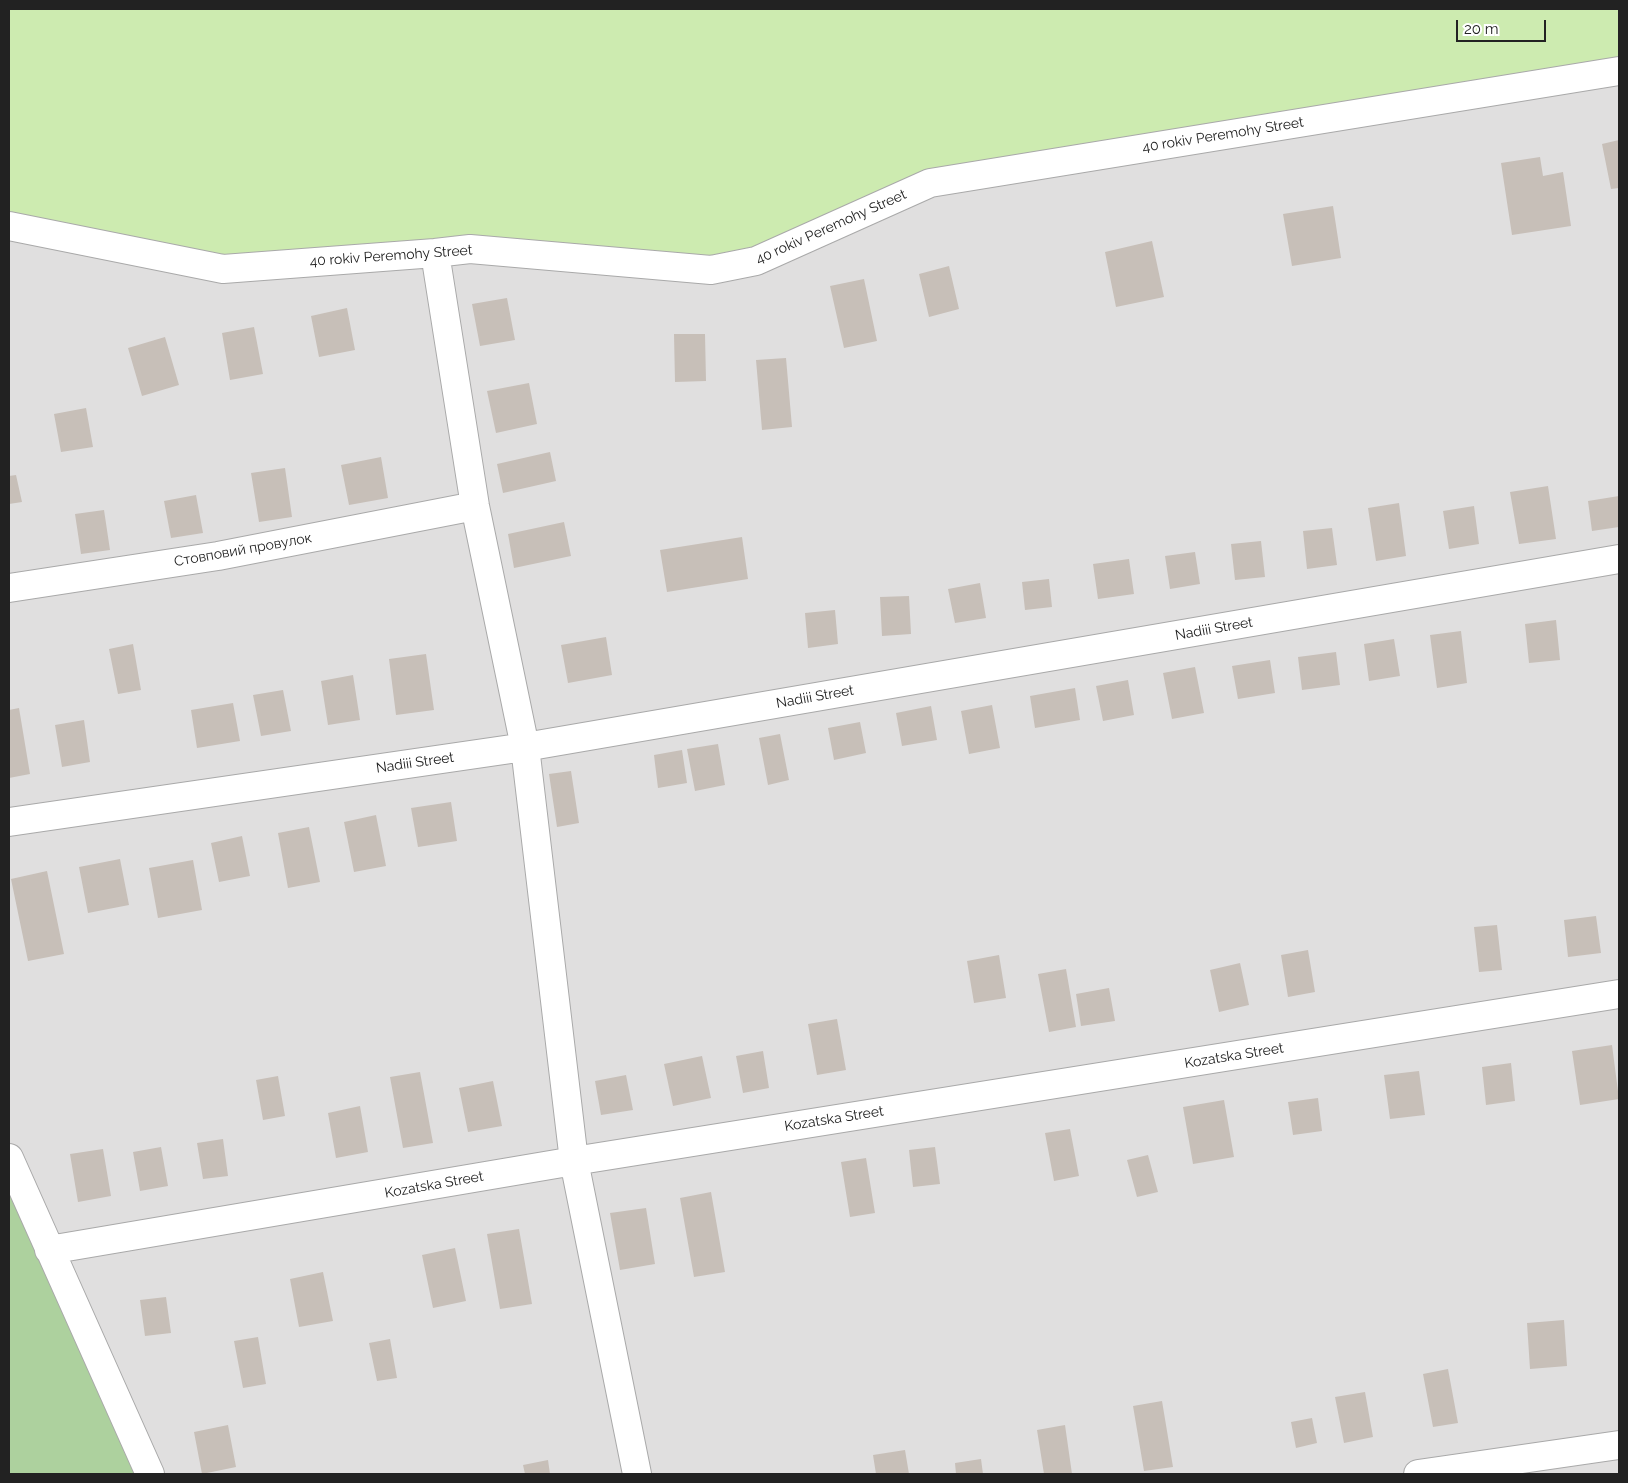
<!DOCTYPE html>
<html>
<head>
<meta charset="utf-8">
<style>
  body { margin:0 }
  #map { position:relative; width:1628px; height:1483px; overflow:hidden; background:#f2efe9; font-family:Raleway,sans-serif }
  canvas { display:block }
  .frame { position:absolute; inset:0; border:10px solid #222; pointer-events:none }
  .scale { position:absolute; left:1456px; top:20px; width:90px; height:22px; box-sizing:border-box; border:2px solid #222; border-top:0; padding-left:6px; font-size:15px; line-height:18px; white-space:nowrap; color:#222; -webkit-text-stroke:4px #fff; paint-order:stroke }
</style>
</head>
<body>
<div id="map">
<canvas width="1628" height="1483"></canvas>
<div class="frame"></div>
<div class="scale">20 m</div>
</div>
<script>
const ctx = document.querySelector('canvas').getContext('2d');
ctx.lineJoin = 'round';
function paint(path, color) { ctx.fillStyle = color; ctx.fill(path, 'evenodd'); }
const toPath = rows => new Path2D(rows.map(r => 'M' + r).join(''));
function trace(path, color, width, dash) { ctx.strokeStyle = color; ctx.lineWidth = width; ctx.lineCap = dash ? 'butt' : 'round'; ctx.setLineDash(dash || []); ctx.stroke(path); }
function drawText(font, color, halo, rows, align = 'center') {
  ctx.font = font + ' Raleway,sans-serif'; ctx.lineWidth = 5; ctx.setLineDash([]); ctx.textBaseline = 'middle'; ctx.strokeStyle = halo; ctx.fillStyle = color; for (const [text, x, y, turn = 0] of rows) {
    ctx.save(); ctx.translate(x, y); ctx.rotate((+turn || 0) * Math.PI / 180); ctx.textAlign = isNaN(turn) ? turn : align; if (halo) ctx.strokeText(text, 0, 0); ctx.fillText(text, 0, 0); ctx.restore();
  }
}
const residential = toPath([
  [1619,71,1619,1474,150,1474,9,1158,9,226,930,183]
]);
const grass = toPath([
  [9,9,1619,9,1619,71,930,183,756,261,470,249,223,269,9,226]
]);
const forest = toPath([
  [9,1158,150,1474,9,1474]
]);
const building = toPath([
  [1619,140,1619,188,1611,189,1602,144],
  [1540,157,1543,176,1563,172,1571,226,1512,235,1501,163],
  [1333,206,1341,258,1292,266,1283,214],
  [1152,241,1164,297,1116,307,1105,252],
  [949,266,959,309,929,317,919,274],
  [864,279,877,341,844,348,830,286],
  [507,298,515,340,480,346,472,304],
  [347,308,355,350,319,357,311,316],
  [254,327,263,374,230,380,222,333],
  [674,334,705,334,706,381,675,382],
  [165,337,179,385,142,396,128,348],
  [786,358,792,427,762,430,756,360],
  [529,383,537,424,496,433,487,391],
  [86,408,93,447,61,452,54,414],
  [550,452,556,481,503,493,497,464],
  [381,457,388,498,349,505,341,465],
  [285,468,292,517,259,522,251,473],
  [16,475,22,502,9,504,9,476],
  [1548,486,1556,539,1519,544,1510,492],
  [196,495,203,533,171,538,164,501],
  [1619,496,1619,527,1592,531,1588,501],
  [1399,503,1406,556,1376,561,1368,508],
  [1474,506,1479,544,1449,549,1443,511],
  [104,510,110,550,81,554,75,514],
  [564,522,571,556,514,568,508,534],
  [1332,528,1337,565,1307,569,1303,531],
  [742,537,748,579,667,592,660,550],
  [1261,541,1265,577,1235,580,1231,544],
  [1195,552,1200,584,1170,589,1165,556],
  [1129,559,1134,594,1098,599,1093,564],
  [1049,579,1052,607,1025,610,1022,582],
  [980,583,986,618,955,623,948,589],
  [909,596,911,634,882,636,880,597],
  [835,610,838,644,808,648,805,613],
  [1556,620,1560,660,1529,663,1525,624],
  [1461,631,1467,683,1437,688,1430,635],
  [606,637,612,675,568,683,561,645],
  [1394,639,1400,676,1369,681,1364,644],
  [133,644,141,690,118,694,109,649],
  [1336,652,1340,685,1302,690,1298,657],
  [426,654,434,710,396,715,389,659],
  [1270,660,1275,693,1238,699,1232,666],
  [1195,667,1204,713,1172,719,1163,673],
  [353,675,360,720,328,725,321,681],
  [1128,680,1134,715,1103,721,1096,686],
  [1075,688,1080,720,1035,728,1030,696],
  [283,690,291,731,261,736,253,695],
  [233,703,240,741,197,748,191,710],
  [992,705,1000,748,969,754,961,711],
  [931,706,937,740,902,746,896,713],
  [19,708,30,774,9,778,9,710],
  [84,720,90,762,62,767,55,725],
  [860,722,866,753,834,760,828,728],
  [780,734,789,780,768,785,759,738],
  [718,744,725,785,695,791,687,749],
  [682,750,687,783,658,788,654,755],
  [571,771,579,823,557,827,549,774],
  [451,802,457,841,418,847,411,808],
  [376,815,386,866,354,872,344,822],
  [309,827,320,882,288,888,278,833],
  [242,836,250,876,219,882,211,843],
  [120,859,129,905,88,913,79,867],
  [193,860,202,910,158,918,149,868],
  [47,871,64,954,28,961,11,879],
  [1596,916,1601,953,1568,957,1564,920],
  [1497,925,1502,970,1479,972,1474,927],
  [1308,950,1315,992,1288,997,1281,955],
  [999,955,1006,998,974,1003,967,961],
  [1240,963,1249,1005,1219,1012,1210,970],
  [1066,969,1076,1027,1049,1032,1038,974],
  [1109,988,1115,1021,1081,1026,1076,994],
  [837,1019,846,1070,817,1075,808,1024],
  [1612,1045,1619,1099,1580,1105,1572,1051],
  [763,1051,769,1088,743,1093,736,1056],
  [702,1056,711,1098,673,1106,664,1064],
  [1511,1063,1515,1101,1486,1105,1482,1067],
  [1419,1071,1425,1115,1390,1119,1384,1075],
  [420,1072,433,1143,403,1148,390,1077],
  [626,1075,633,1110,601,1115,595,1081],
  [278,1076,285,1116,263,1120,256,1080],
  [493,1081,502,1126,468,1132,459,1088],
  [1318,1098,1322,1131,1293,1135,1288,1102],
  [1224,1100,1234,1157,1193,1164,1183,1107],
  [360,1106,368,1152,336,1158,328,1113],
  [1070,1129,1079,1176,1054,1181,1045,1133],
  [223,1139,228,1176,203,1179,197,1143],
  [161,1147,168,1186,140,1191,133,1152],
  [935,1147,940,1184,913,1187,909,1150],
  [103,1149,111,1196,78,1202,70,1154],
  [1148,1155,1158,1192,1137,1197,1127,1160],
  [866,1158,875,1213,850,1217,841,1162],
  [711,1192,725,1272,694,1277,680,1198],
  [646,1208,655,1264,620,1270,610,1213],
  [519,1229,532,1304,500,1309,487,1234],
  [455,1248,466,1301,433,1308,422,1255],
  [323,1272,333,1321,299,1327,290,1279],
  [166,1297,171,1333,145,1336,140,1300],
  [1564,1320,1567,1366,1530,1369,1527,1323],
  [258,1337,266,1384,243,1388,234,1341],
  [390,1339,397,1378,377,1381,369,1343],
  [1448,1369,1458,1423,1433,1427,1423,1374],
  [1365,1392,1373,1437,1344,1443,1335,1397],
  [1162,1401,1173,1467,1144,1471,1133,1406],
  [1312,1418,1317,1443,1296,1448,1291,1422],
  [228,1425,236,1467,202,1474,194,1432],
  [1065,1425,1072,1474,1044,1474,1037,1430],
  [905,1450,909,1474,876,1474,873,1455],
  [981,1459,983,1474,956,1474,955,1463],
  [548,1460,550,1474,525,1474,523,1465]
]);
const minor = toPath([
  [9,226,223,269,435,253,470,249,711,270,756,261,930,183,1619,71],
  [435,253,475,506,525,747,574,1161,637,1474],
  [9,588,218,556,475,506],
  [9,822,525,747,1619,559],
  [9,1158,150,1474],
  [49,1250,574,1161,1619,994],
  [1418,1474,1619,1445]
]);
const streetNames = [
  ["40 rokiv Peremohy Street",1223,135,-9],
  ["40 rokiv Peremohy Street",831,227,-24],
  ["40 rokiv Peremohy Street",391,256,-4],
  ["Стовповий провулок",243,550,-10],
  ["Nadiii Street",1214,629,-10],
  ["Nadiii Street",815,697,-10],
  ["Nadiii Street",415,763,-8],
  ["Kozatska Street",1234,1056,-9],
  ["Kozatska Street",834,1119,-9],
  ["Kozatska Street",434,1185,-10]
];
paint(residential, '#e0dfdf');
paint(grass, '#cdebb0');
paint(forest, '#add19e');
paint(building, '#c7bfb8');
trace(minor, '#a9a9a9', 30);
trace(minor, '#fff', 28);
drawText('14px', '#222', '#fff', streetNames);
</script>
</body>
</html>
